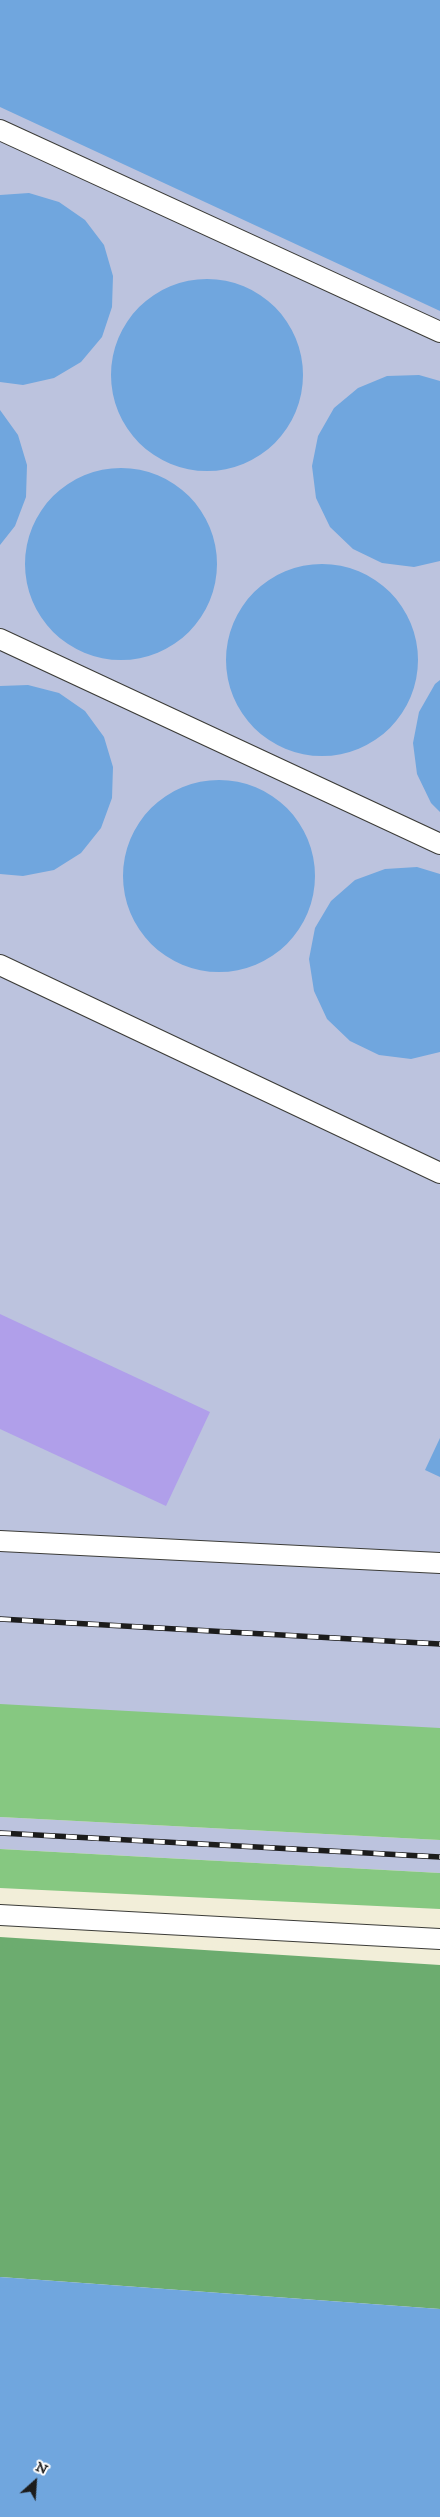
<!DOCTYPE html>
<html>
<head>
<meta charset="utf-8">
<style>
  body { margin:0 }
  #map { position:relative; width:440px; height:2517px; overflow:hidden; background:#f2eed9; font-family:"IM FELL DW Pica",serif }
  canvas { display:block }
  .north { position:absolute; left:10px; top:2457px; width:50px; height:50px; -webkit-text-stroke:4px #fff; paint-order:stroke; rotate:26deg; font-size:14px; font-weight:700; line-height:20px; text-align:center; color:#1c1c1c }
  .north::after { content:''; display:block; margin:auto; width:18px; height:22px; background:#1c1c1c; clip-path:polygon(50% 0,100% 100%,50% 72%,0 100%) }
</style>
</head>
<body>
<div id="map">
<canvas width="440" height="2517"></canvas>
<div class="north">N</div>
</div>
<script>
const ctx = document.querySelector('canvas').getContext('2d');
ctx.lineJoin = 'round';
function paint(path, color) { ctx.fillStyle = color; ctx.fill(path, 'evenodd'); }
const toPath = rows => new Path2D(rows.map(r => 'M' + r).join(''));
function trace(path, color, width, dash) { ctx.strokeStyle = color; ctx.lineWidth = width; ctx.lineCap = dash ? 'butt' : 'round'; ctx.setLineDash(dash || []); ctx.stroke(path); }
const industrial = toPath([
  [0,0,440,0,440,1778,0,1753],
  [0,1817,440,1840,440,1873,0,1849]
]);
const green = toPath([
  [0,1704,440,1728,440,1840,0,1817],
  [0,1849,440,1873,440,1909,0,1888]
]);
const forest = toPath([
  [0,1937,440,1965,440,2309,0,2277]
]);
const water = toPath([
  [0,0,440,0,440,311,0,107],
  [29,193,59,202,85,220,104,245,113,276,112,307,102,337,81,362,54,378,23,385,0,382,0,195],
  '111 375a96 96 0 1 1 192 0a96 96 0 1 1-192 0Z',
  [419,375,440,381,440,561,414,567,382,563,353,549,330,527,316,498,312,466,318,436,334,408,358,388,387,376],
  [0,410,18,435,27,465,26,497,15,526,0,545],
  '25 564a96 96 0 1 1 192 0a96 96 0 1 1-192 0Z',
  '226 660a96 96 0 1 1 192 0a96 96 0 1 1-192 0Z',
  [440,680,440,812,431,803,417,774,413,743,419,712,435,684],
  [28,685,59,693,85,711,104,737,113,767,112,798,101,828,81,853,54,870,23,876,0,874,0,686],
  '123 876a96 96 0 1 1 192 0a96 96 0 1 1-192 0Z',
  [417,867,440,874,440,1052,411,1059,379,1055,350,1041,327,1019,314,991,309,959,315,928,331,901,355,880,385,869],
  [440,1438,440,1477,425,1470],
  [0,2277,440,2309,440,2517,0,2517]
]);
const building = toPath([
  [0,1314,210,1412,166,1506,0,1429]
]);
const service = toPath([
  [0,130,440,332],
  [0,639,440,844],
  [0,965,440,1173],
  [0,1541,440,1563],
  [0,1915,440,1939]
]);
const rail = toPath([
  [0,1619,440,1644],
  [0,1833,440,1857]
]);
paint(industrial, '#bcc3de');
paint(green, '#86c881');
paint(forest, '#6cac6f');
paint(water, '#70a6de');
paint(building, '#b09fea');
trace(service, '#3c3c38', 22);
trace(service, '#fff', 20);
trace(rail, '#1c1c1c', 5.5);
trace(rail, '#fff', 4, [11]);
</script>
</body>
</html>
